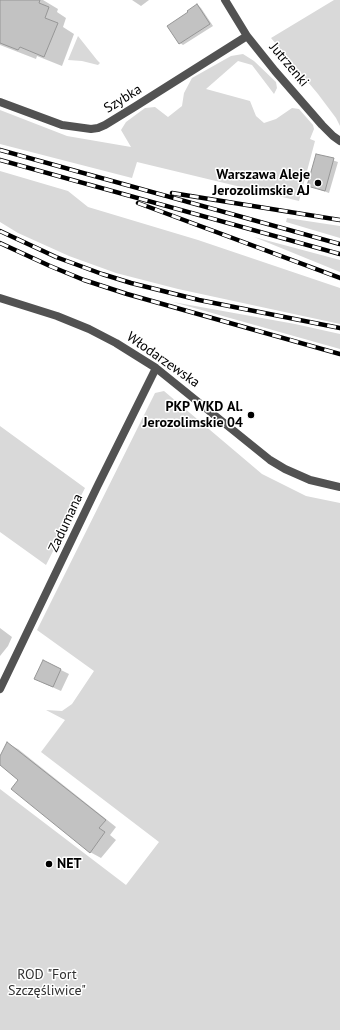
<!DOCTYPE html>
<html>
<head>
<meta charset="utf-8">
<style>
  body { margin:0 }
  canvas { display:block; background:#fff }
</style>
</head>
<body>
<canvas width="340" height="1030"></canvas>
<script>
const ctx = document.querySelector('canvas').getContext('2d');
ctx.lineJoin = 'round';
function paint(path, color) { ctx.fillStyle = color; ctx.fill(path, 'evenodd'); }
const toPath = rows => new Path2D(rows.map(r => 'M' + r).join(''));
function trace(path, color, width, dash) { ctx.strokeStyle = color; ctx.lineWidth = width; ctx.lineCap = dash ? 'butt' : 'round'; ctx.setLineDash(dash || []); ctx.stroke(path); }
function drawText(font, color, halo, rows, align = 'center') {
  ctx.font = font + ' "PT Sans",sans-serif'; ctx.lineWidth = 3; ctx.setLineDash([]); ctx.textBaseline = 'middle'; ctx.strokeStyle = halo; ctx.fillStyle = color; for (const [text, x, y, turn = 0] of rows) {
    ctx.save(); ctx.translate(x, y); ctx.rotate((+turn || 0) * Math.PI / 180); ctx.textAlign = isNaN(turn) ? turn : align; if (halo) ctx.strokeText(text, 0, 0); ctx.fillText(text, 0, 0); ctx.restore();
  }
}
const green = toPath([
  [334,0,340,0,340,126,336,118,318,94,271,38],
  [78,36,97,60,100,63,98,65,82,61,68,60],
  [243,54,254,61,276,82,277,88,274,94,252,65,238,61,206,89,250,101,256,116,264,123,276,119,292,108,299,109,313,125,314,129,310,139,315,141,299,201,137,162,132,178,0,144,0,110,67,136,131,147,121,130,126,122,145,108,155,107,168,117,182,106,184,93,192,78,231,56],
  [0,171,68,191,88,207,198,240,340,288,340,324,178,289,116,273,69,256,18,233,0,222],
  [287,218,340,226,340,238,286,222],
  [254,237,340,260,340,272],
  [173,302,295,324,340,334,340,349],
  [164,391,262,474,306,496,340,503,340,1030,0,1030,0,789,126,885,159,842,41,752,65,720,46,710,62,711,72,704,94,671,37,630,155,393],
  [0,426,85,488,46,565,0,532]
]);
const shadow = toPath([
  [0,0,43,0,58,9,57,12,66,18,63,27,74,34,62,66,37,56,36,59,0,45],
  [132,0,149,0,141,6],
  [198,5,201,8,213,26,183,45,180,43],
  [317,155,338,162,329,193,309,186],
  [0,628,12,637,8,646,0,656],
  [43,661,69,674,61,691,43,683],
  [7,743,18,749,116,827,110,835,116,840,101,858,90,852,20,780,0,764,0,758]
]);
const building = toPath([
  [0,0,40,0,39,3,49,7,45,18,58,23,44,57,20,47,18,50,0,43,0,0],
  [197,4,210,24,179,44,167,26,188,12,187,11,197,4],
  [316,154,334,158,325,191,307,186,316,154],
  [43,660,61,669,53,687,34,679,43,660],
  [7,742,106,820,99,828,105,832,90,853,11,789,18,780,0,765,0,756,7,742]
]);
const minor = toPath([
  [225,0,247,36,275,71,322,125,333,136,340,141],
  [0,102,62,125,91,129,98,128,105,125,136,106,247,36],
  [0,298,57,316,89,329,116,343,156,368,270,460,285,469,310,480,340,487],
  [0,689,97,487,156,368]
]);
const rail = toPath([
  [0,150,340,244],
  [0,160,340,254],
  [172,193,340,220],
  [138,203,340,278],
  [0,231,56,257,102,274,131,283,199,300,340,328],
  [0,243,50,266,84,280,127,294,340,354]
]);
const markers = [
  [318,183,4,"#000"],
  [251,415,4,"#000"],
  [49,864,4,"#000"]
];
const streetNames = [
  ["Jutrzenki",289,65,50],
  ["Szybka",123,99,-32],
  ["Włodarzewska",163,360,35],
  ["Zadumana",66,523,-65]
];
const poiNames = [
  ["Warszawa Aleje",310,175],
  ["Jerozolimskie AJ",310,191],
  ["PKP WKD Al.",243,407],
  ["Jerozolimskie 04",243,423],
  ["NET",57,864,"left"]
];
const parkNames = [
  ["ROD \"Fort",47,975],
  ["Szczęśliwice\"",47,991]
];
paint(green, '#d9d9d9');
paint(shadow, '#0003');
paint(building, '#c2c2c2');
trace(building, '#969696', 1);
trace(minor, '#525252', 8);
trace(rail, '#000', 4.5);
trace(rail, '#fff', 3, [9]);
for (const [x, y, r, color] of markers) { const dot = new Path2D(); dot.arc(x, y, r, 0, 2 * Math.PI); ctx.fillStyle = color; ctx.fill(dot); trace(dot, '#fff', 1.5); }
drawText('14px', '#000', '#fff', streetNames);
drawText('bold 14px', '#000', '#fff', poiNames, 'right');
drawText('14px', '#303030', '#fff', parkNames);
</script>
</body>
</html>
